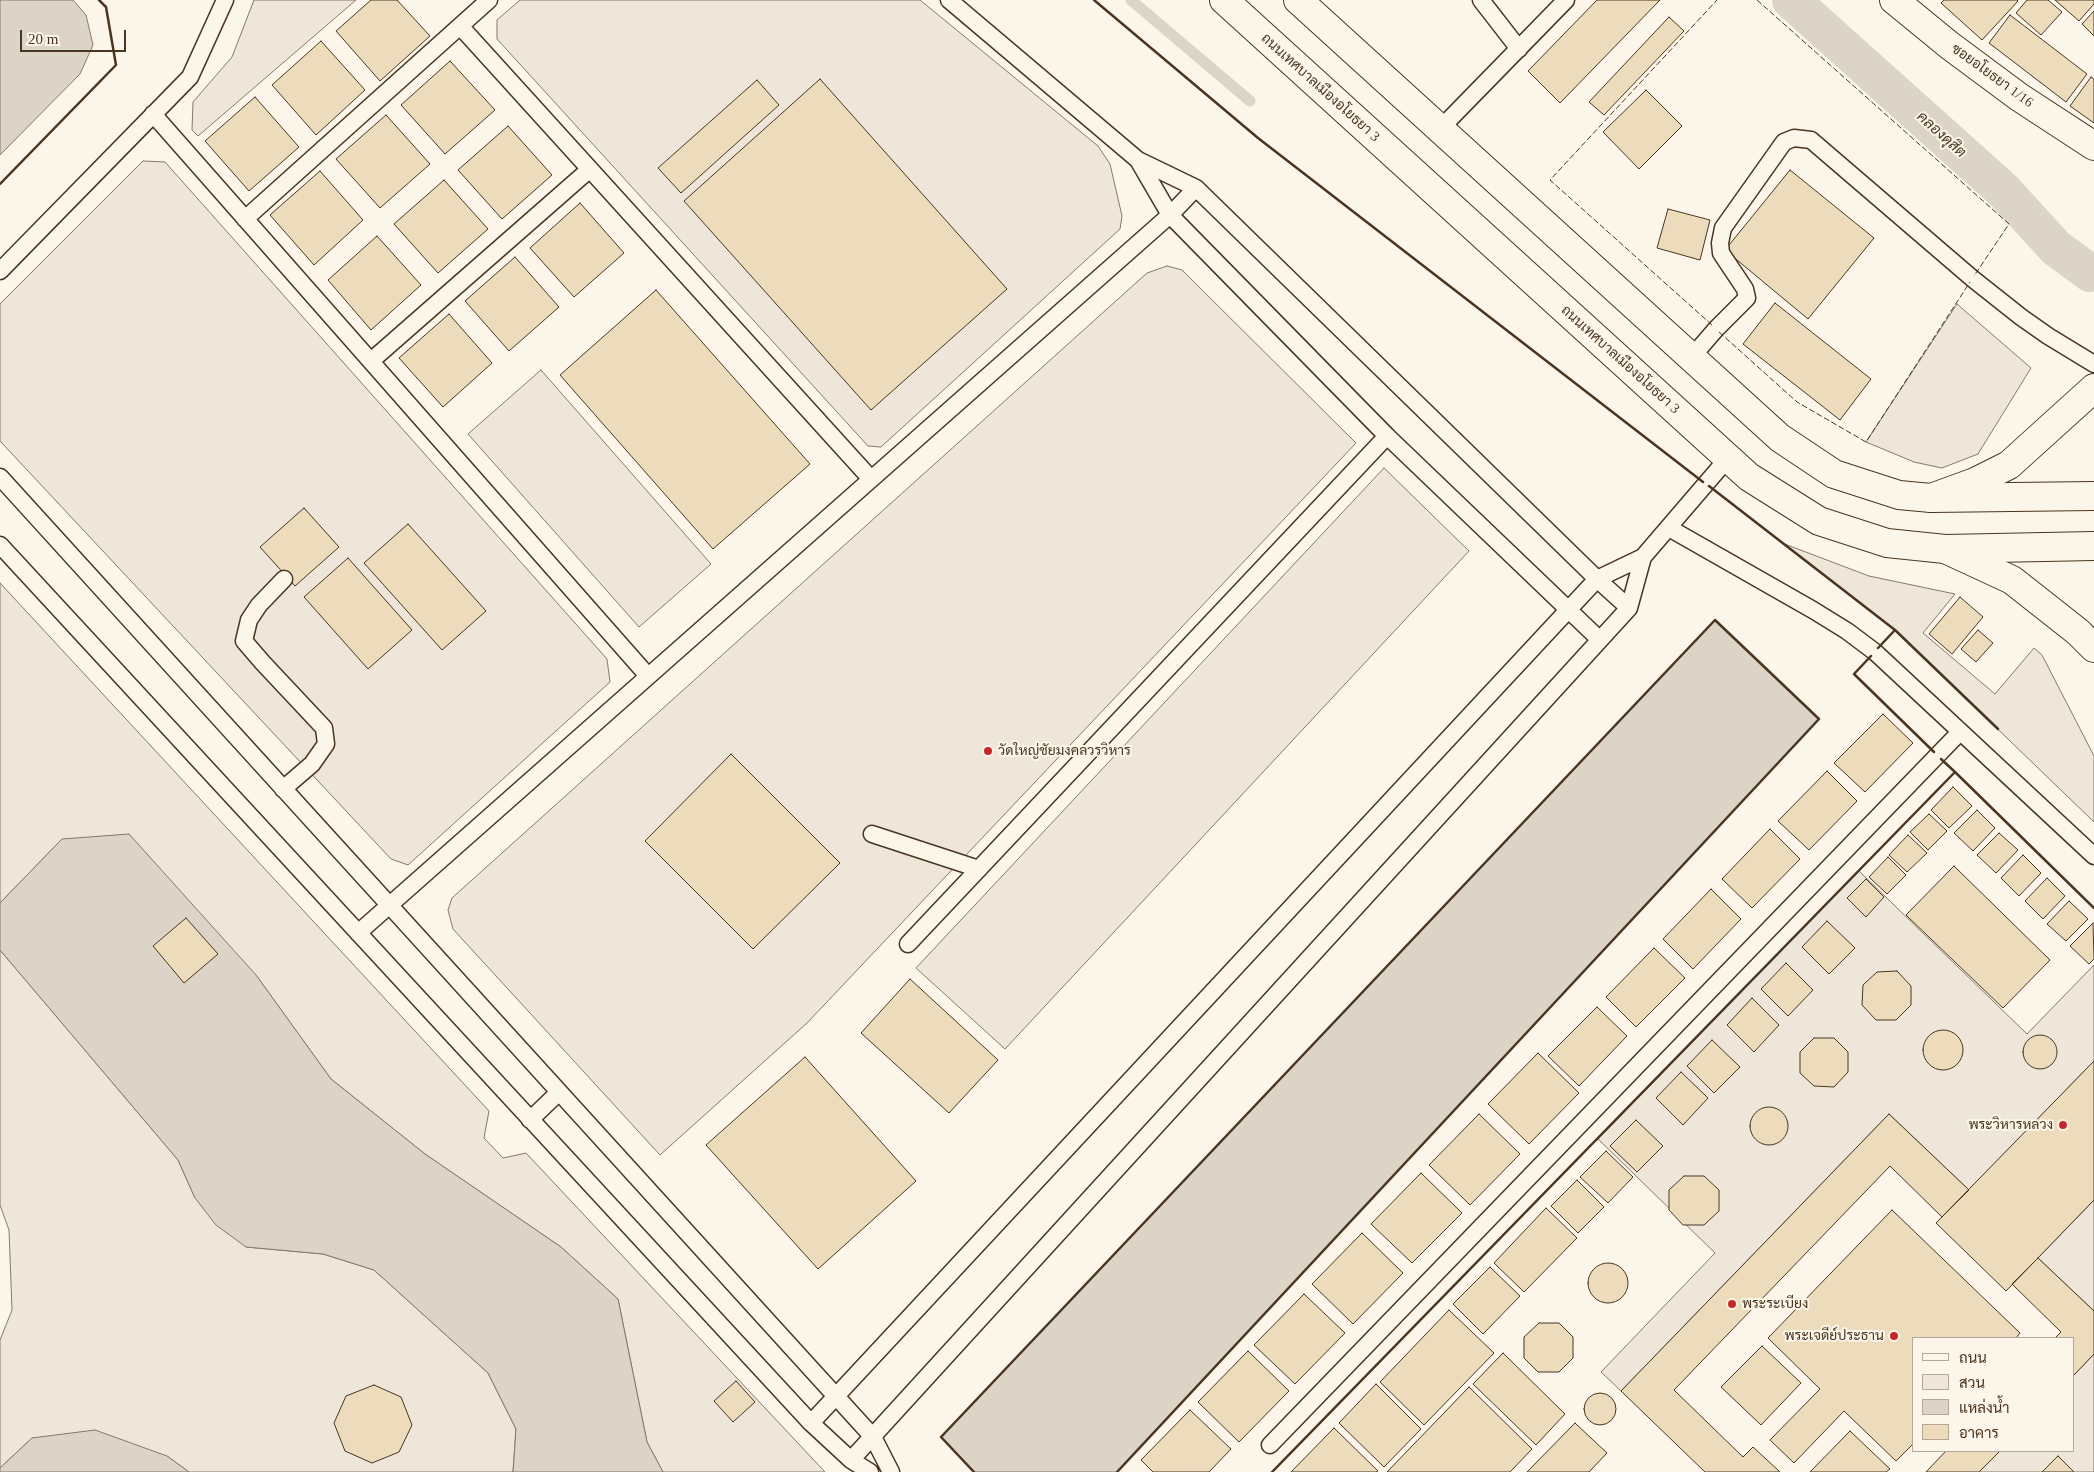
<!DOCTYPE html>
<html>
<head>
<meta charset="utf-8">
<style>
  body { margin:0 }
  #map { position:relative; width:2094px; height:1472px; overflow:hidden; background:#fbf6e9; font-family:"Times New Roman",Sarabun,serif }
  canvas { display:block }
  .legend { position:absolute; left:1912px; top:1337px; width:162px; height:115px; box-sizing:border-box; background:#fbf6e9; border:1px solid #b4a999; margin:0; padding:6px 9px; list-style:none; font-size:15px; color:#4a3520 }
  .legend li { display:flex; align-items:center; gap:10px; height:25px }
  .legend b { width:25px; border:1px solid #b4a999 }
  .scale { position:absolute; left:20px; top:30px; width:106px; height:22px; box-sizing:border-box; border:2px solid #4a3520; border-top:0; padding-left:6px; font-size:15px; line-height:18px; white-space:nowrap; color:#4a3520; -webkit-text-stroke:4px #fbf6e9; paint-order:stroke }
</style>
</head>
<body>
<div id="map">
<canvas width="2094" height="1472"></canvas>
<ul class="legend">
<li><b style="height:6px;background:#fbf6e9"></b>ถนน</li>
<li><b style="height:14px;background:#ede6d9"></b>สวน</li>
<li><b style="height:14px;background:#dcd4c6"></b>แหล่งน้ำ</li>
<li><b style="height:14px;background:#ecdcbc"></b>อาคาร</li>
</ul>
<div class="scale">20 m</div>
</div>
<script>
const ctx = document.querySelector('canvas').getContext('2d');
ctx.lineJoin = 'round';
function paint(path, color) { ctx.fillStyle = color; ctx.fill(path, 'evenodd'); }
const toPath = rows => new Path2D(rows.map(r => 'M' + r).join(''));
function trace(path, color, width, dash) { ctx.strokeStyle = color; ctx.lineWidth = width; ctx.lineCap = dash ? 'butt' : 'round'; ctx.setLineDash(dash || []); ctx.stroke(path); }
function drawText(font, color, halo, rows, align = 'center') {
  ctx.font = font + ' "Times New Roman",Sarabun,serif'; ctx.lineWidth = 4; ctx.setLineDash([]); ctx.textBaseline = 'middle'; ctx.strokeStyle = halo; ctx.fillStyle = color; for (const [text, x, y, turn = 0] of rows) {
    ctx.save(); ctx.translate(x, y); ctx.rotate((+turn || 0) * Math.PI / 180); ctx.textAlign = isNaN(turn) ? turn : align; if (halo) ctx.strokeText(text, 0, 0); ctx.fillText(text, 0, 0); ctx.restore();
  }
}
const green = toPath([
  [254,0,356,0,198,136,192,130,193,102,232,57,254,0],
  [520,0,920,0,1098,146,1110,164,1122,216,1120,229,881,447,868,446,497,39,497,20,520,0],
  [143,161,165,162,607,659,610,682,408,865,391,859,0,441,0,304,143,161],
  [1167,266,1182,270,1356,443,807,1023,660,1155,453,929,448,910,452,898,1147,273,1167,266],
  [1957,304,2031,368,1978,454,1942,468,1914,462,1866,442,1957,304],
  [541,370,711,564,639,627,468,434,541,370],
  [1384,468,1469,551,1005,1049,916,968,1384,468],
  [1782,543,1869,576,1955,594,1923,633,1995,694,2034,648,2042,655,2094,756,2094,822,1895,630,1782,543],
  [0,583,489,1111,484,1138,503,1158,526,1153,825,1472,663,1472,647,1442,618,1299,561,1247,425,1154,331,1079,256,975,62,839,0,903,0,583],
  [1859,871,2027,1034,2094,965,2094,1061,1969,1190,1889,1114,1621,1391,1601,1372,1715,1253,1598,1139,1859,871],
  [0,950,178,1160,195,1198,246,1247,323,1254,374,1270,488,1373,516,1429,513,1472,189,1472,167,1456,32,1438,0,1468,0,1340,12,1310,9,1230,0,1205,0,950],
  [2094,1200,2094,1311,2038,1258,2094,1200],
  [2094,1354,2094,1472,1979,1472,2000,1451,2073,1451,2073,1376,2094,1354]
]);
const water = toPath([
  [0,0,73,0,86,15,93,45,80,74,0,155,0,0],
  [1715,620,1819,719,1117,1472,974,1472,941,1437,1715,620],
  [129,834,256,975,331,1079,425,1154,561,1247,618,1299,647,1442,663,1472,513,1472,516,1429,488,1373,374,1270,323,1254,246,1247,216,1225,195,1198,178,1160,0,950,0,903,62,839,129,834],
  [95,1430,167,1456,189,1472,0,1472,0,1468,32,1438,95,1430]
]);
const stream = toPath([
  [1131,0,1250,101]
]);
const canal = toPath([
  [1791,0,2004,191,2056,248,2090,273]
]);
const building = toPath([
  [371,0,397,0,430,36,380,81,336,31,371,0],
  [1597,0,1660,0,1560,103,1528,71,1597,0],
  [1944,0,2017,0,2018,1,1982,40,1941,3,1944,0],
  [2027,0,2048,0,2062,12,2041,35,2016,13,2027,0],
  [2055,0,2094,0,2094,4,2079,21,2055,0],
  [2094,11,2094,36,2082,24,2094,11],
  [2010,15,2087,74,2066,102,1989,43,2010,15],
  [1669,17,1684,31,1604,115,1589,102,1669,17],
  [321,41,365,90,316,135,272,85,321,41],
  [450,61,495,110,445,154,401,105,450,61],
  [2091,77,2094,79,2094,123,2070,106,2091,77],
  [820,79,1007,289,871,410,684,201,820,79],
  [757,80,779,105,681,193,658,168,757,80],
  [1646,90,1682,126,1639,169,1603,132,1646,90],
  [255,97,299,147,249,191,205,141,255,97],
  [386,115,430,164,380,208,336,159,386,115],
  [508,126,552,175,502,219,458,170,508,126],
  [1790,170,1874,238,1808,319,1725,250,1790,170],
  [320,171,363,220,314,265,270,215,320,171],
  [444,180,488,229,438,273,394,224,444,180],
  [580,203,624,253,574,297,530,248,580,203],
  [1668,209,1710,220,1700,260,1657,248,1668,209],
  [377,236,421,285,371,330,328,280,377,236],
  [515,257,559,307,509,351,465,301,515,257],
  [656,290,810,464,713,549,560,375,656,290],
  [1775,303,1871,379,1840,420,1743,344,1775,303],
  [449,314,492,363,443,407,399,358,449,314],
  [304,508,339,547,295,586,260,547,304,508],
  [408,524,486,611,442,650,364,563,408,524],
  [348,558,412,630,368,669,304,597,348,558],
  [1960,597,1983,617,1952,654,1929,634,1960,597],
  [1978,630,1993,643,1976,662,1961,649,1978,630],
  [1883,714,1913,743,1865,792,1834,763,1883,714],
  [731,754,840,863,753,949,645,841,731,754],
  [1827,771,1857,801,1809,850,1778,821,1827,771],
  [1953,787,1972,806,1949,828,1931,810,1953,787],
  [1977,810,1995,828,1973,851,1954,833,1977,810],
  [1929,814,1947,831,1928,850,1910,832,1929,814],
  [1770,829,1800,859,1752,908,1722,879,1770,829],
  [1999,833,2018,850,1996,873,1977,855,1999,833],
  [1908,835,1927,853,1907,872,1889,855,1908,835],
  [2023,855,2041,873,2019,896,2001,878,2023,855],
  [1888,857,1906,875,1887,894,1869,877,1888,857],
  [1954,866,2050,960,2003,1008,1906,915,1954,866],
  [2047,878,2065,896,2043,919,2025,901,2047,878],
  [1866,879,1884,897,1866,917,1847,898,1866,879],
  [1711,889,1741,919,1693,969,1663,939,1711,889],
  [2069,901,2088,919,2066,941,2047,924,2069,901],
  [186,918,218,954,184,983,153,946,186,918],
  [1827,921,1855,948,1829,974,1802,947,1827,921],
  [2093,923,2094,959,2089,964,2070,946,2093,923],
  [1654,948,1685,978,1636,1027,1606,997,1654,948],
  [1786,963,1813,990,1788,1016,1761,989,1786,963],
  [1897,971,1911,986,1911,1005,1896,1020,1876,1020,1862,1005,1863,985,1877,972,1897,971],
  [910,979,998,1060,949,1113,861,1033,910,979],
  [1752,998,1779,1025,1754,1052,1727,1025,1752,998],
  [1597,1007,1627,1036,1579,1086,1548,1056,1597,1007],
  '1923 1050a20 20 0 1 1 40 0a20 20 0 1 1-40 0Z',
  '2023 1052a17 17 0 1 1 34 0a17 17 0 1 1-34 0Z',
  [1814,1038,1834,1038,1848,1052,1848,1072,1834,1087,1814,1086,1800,1073,1800,1052,1814,1038],
  [1712,1040,1740,1067,1714,1093,1687,1066,1712,1040],
  [1538,1053,1579,1093,1529,1144,1488,1104,1538,1053],
  [805,1057,916,1181,818,1269,706,1145,805,1057],
  [2094,1061,2094,1200,2006,1291,1936,1223,2094,1061],
  [1681,1072,1708,1098,1683,1125,1656,1098,1681,1072],
  '1750 1126a19 19 0 1 1 38 0a19 19 0 1 1-38 0Z',
  [1479,1114,1520,1154,1470,1205,1429,1165,1479,1114],
  [1889,1114,1969,1190,1942,1217,1890,1166,1674,1390,1743,1457,1753,1447,1780,1472,1705,1472,1621,1391,1889,1114],
  [1636,1120,1663,1146,1637,1172,1610,1146,1636,1120],
  [1606,1151,1633,1177,1608,1203,1580,1177,1606,1151],
  [1421,1173,1462,1213,1412,1263,1371,1224,1421,1173],
  [1684,1176,1704,1176,1719,1190,1719,1211,1704,1225,1683,1225,1669,1210,1669,1190,1684,1176],
  [1577,1180,1604,1207,1578,1233,1551,1206,1577,1180],
  [1546,1208,1577,1238,1524,1292,1494,1263,1546,1208],
  [1892,1210,2020,1333,2016,1338,1913,1338,1913,1444,1896,1461,1844,1411,1794,1463,1770,1440,1820,1389,1768,1338,1892,1210],
  [1362,1233,1403,1273,1353,1324,1312,1284,1362,1233],
  [2038,1258,2094,1311,2094,1354,2073,1376,2073,1338,2055,1338,2061,1332,2012,1284,2038,1258],
  '1588 1283a20 20 0 1 1 40 0a20 20 0 1 1-40 0Z',
  [1490,1267,1520,1296,1483,1334,1453,1304,1490,1267],
  [1304,1294,1345,1333,1295,1384,1254,1345,1304,1294],
  [1449,1310,1494,1353,1424,1425,1380,1382,1449,1310],
  [1539,1323,1559,1323,1573,1337,1573,1358,1559,1372,1538,1372,1524,1358,1524,1337,1539,1323],
  [1762,1346,1801,1383,1761,1425,1721,1387,1762,1346],
  [1248,1351,1289,1391,1239,1442,1198,1402,1248,1351],
  [1503,1353,1565,1414,1536,1445,1473,1384,1503,1353],
  [736,1381,755,1402,733,1422,714,1401,736,1381],
  [1376,1384,1421,1429,1384,1467,1339,1423,1376,1384],
  [374,1385,401,1397,412,1425,399,1452,372,1463,345,1451,334,1423,346,1396,374,1385],
  [1469,1387,1532,1449,1510,1472,1387,1472,1469,1387],
  '1584 1409a16 16 0 1 1 32 0a16 16 0 1 1-32 0Z',
  [1190,1410,1231,1449,1209,1472,1153,1472,1141,1460,1190,1410],
  [1575,1423,1607,1453,1589,1472,1527,1472,1575,1423],
  [1334,1428,1378,1471,1376,1472,1291,1472,1334,1428],
  [1850,1431,1890,1469,1886,1472,1810,1472,1850,1431],
  [1946,1451,2000,1451,1979,1472,1926,1472,1946,1451],
  [2058,1456,2074,1472,2042,1472,2058,1456]
]);
const service = toPath([
  [949,0,1138,160,1196,188,1597,579,1629,608],
  [1481,0,1519,49],
  [460,26,871,479],
  [153,114,648,676],
  [1440,129,1566,0],
  [1138,160,1170,215,1387,436,1600,640],
  [245,219,489,0],
  [0,271,190,77,225,0],
  [1691,358,1716,329,1747,298,1745,289,1721,253,1720,243,1723,228,1784,142,1794,138,1811,140,1973,279,2021,317,2048,336,2094,364],
  [371,361,590,169],
  [0,477,873,1437,891,1472],
  [1669,528,1813,610,1847,631,1875,652,2094,856],
  [0,545,811,1423,851,1460,870,1472],
  [283,789,312,764,326,744,324,728,263,663,244,641,249,620,259,605,284,579],
  [872,834,979,869],
  [358,933,1170,215,1196,188],
  [908,944,1387,436],
  [530,1120,559,1092],
  [811,1423,1597,579,1643,557,1728,458],
  [1270,1445,1960,732],
  [851,1460,1629,608,1643,557]
]);
const minor = toPath([
  [1894,0,1949,45,2019,97,2094,146]
]);
const tertiary = toPath([
  [1224,0,1749,477,1819,521,1887,543,1945,549,2094,546],
  [1298,0,1780,438,1834,474,1899,495,1931,498,2094,496]
]);
const secondary = toPath([
  [1931,498,1975,482,2009,465,2094,388],
  [1945,549,2012,580,2078,632,2094,648]
]);
const fence = toPath([
  [1757,0,2009,224,1974,276],
  [1712,325,1550,180,1717,0],
  [1719,332,1797,402,1866,442,1970,282]
]);
const wall = toPath([
  [1094,0,1258,138,1703,482],
  [0,184,116,65,106,7,99,0],
  [1709,486,1895,630,1998,729],
  [1878,648,1895,630],
  [1871,656,1854,674,1934,752],
  [1941,759,1955,772],
  [974,1472,941,1437,1715,620,1819,719,1117,1472],
  [1272,1472,1955,772,2094,908]
]);
const markers = [
  [988,751,5,"#c62828"],
  [2063,1125,5,"#c62828"],
  [1732,1304,5,"#c62828"],
  [1894,1336,5,"#c62828"]
];
const streetNames = [
  ["ซอยอโยธยา 1/16",1992,76,36],
  ["ถนนเทศบาลเมืองอโยธยา 3",1320,88,42],
  ["ถนนเทศบาลเมืองอโยธยา 3",1620,360,42]
];
const poiNames = [
  ["วัดใหญ่ชัยมงคลวรวิหาร",998,751],
  ["พระวิหารหลวง",2053,1125,"right"],
  ["พระระเบียง",1742,1304],
  ["พระเจดีย์ประธาน",1884,1336,"right"]
];
const waterNames = [
  ["คลองดุสิต",1941,135,42]
];
paint(green, '#ede6d9');
trace(green, '#887966', 1);
paint(water, '#dcd4c6');
trace(water, '#887966', 1);
trace(stream, '#dcd4c6', 11);
trace(canal, '#dcd4c6', 38);
paint(building, '#ecdcbc');
trace(building, '#4a3520', 1);
trace(service, '#4a3520', 19);
trace(minor, '#4a3520', 30);
trace(tertiary, '#4a3520', 30);
trace(secondary, '#4a3520', 30);
trace(service, '#fbf6e9', 16);
trace(minor, '#fbf6e9', 28);
trace(tertiary, '#fbf6e9', 28);
trace(secondary, '#fbf6e9', 28);
trace(fence, '#4a3520', 1, [6, 2.5]);
trace(wall, '#4a3520', 2.5);
for (const [x, y, r, color] of markers) { const dot = new Path2D(); dot.arc(x, y, r, 0, 2 * Math.PI); ctx.fillStyle = color; ctx.fill(dot); trace(dot, '#fbf6e9', 2); }
drawText('14px', '#4a3520', '#fbf6e9', streetNames);
drawText('14px', '#4a3520', '#fbf6e9', poiNames, 'left');
drawText('italic 15px', '#4a3520', '#fbf6e9', waterNames);
</script>
</body>
</html>
